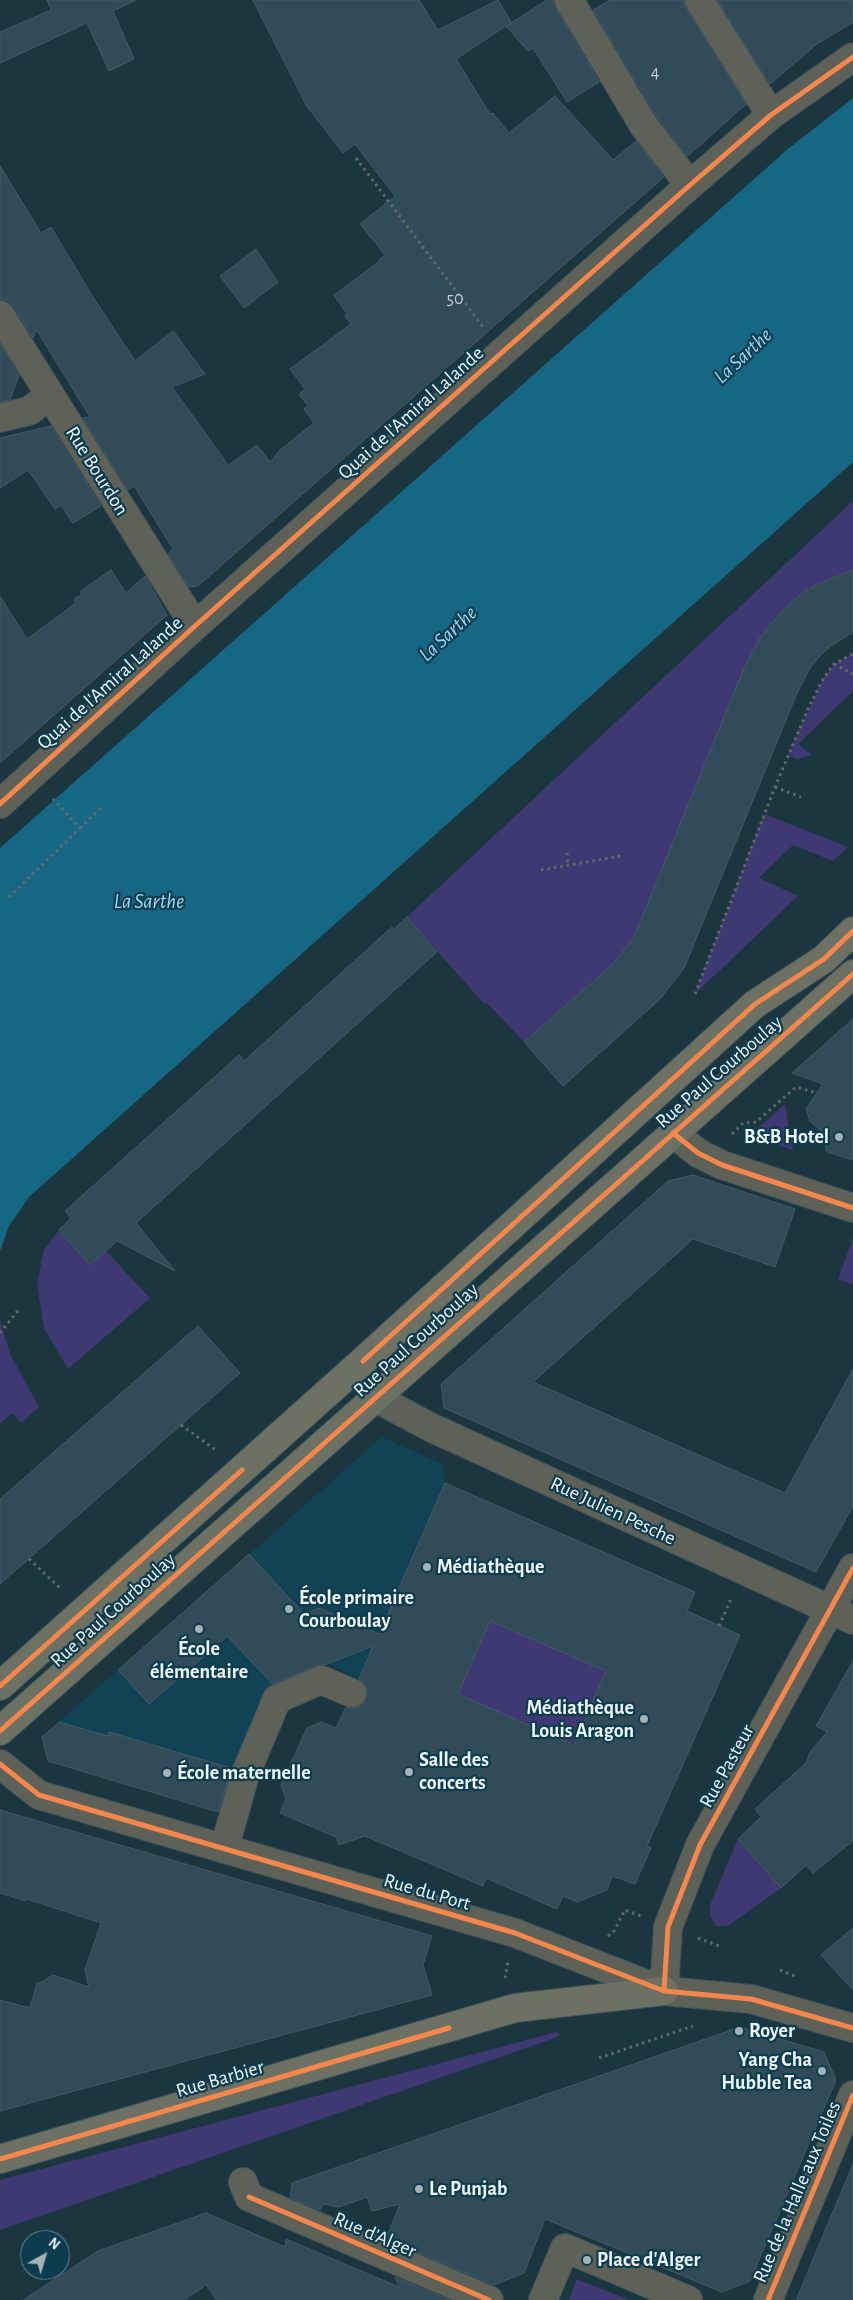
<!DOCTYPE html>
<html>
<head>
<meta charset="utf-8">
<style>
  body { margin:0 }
  #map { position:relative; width:853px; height:2300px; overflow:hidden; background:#1c363f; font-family:"Alegreya Sans",sans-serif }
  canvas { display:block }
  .north { position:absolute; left:20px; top:2230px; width:50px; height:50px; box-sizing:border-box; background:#0d3c4e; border:1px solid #678693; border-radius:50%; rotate:39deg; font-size:14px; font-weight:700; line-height:20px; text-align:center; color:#eff6fa }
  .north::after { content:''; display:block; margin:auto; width:18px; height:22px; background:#a5b3b9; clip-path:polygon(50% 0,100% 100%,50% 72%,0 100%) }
</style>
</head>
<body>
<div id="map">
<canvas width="853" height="2300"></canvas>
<div class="north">N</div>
</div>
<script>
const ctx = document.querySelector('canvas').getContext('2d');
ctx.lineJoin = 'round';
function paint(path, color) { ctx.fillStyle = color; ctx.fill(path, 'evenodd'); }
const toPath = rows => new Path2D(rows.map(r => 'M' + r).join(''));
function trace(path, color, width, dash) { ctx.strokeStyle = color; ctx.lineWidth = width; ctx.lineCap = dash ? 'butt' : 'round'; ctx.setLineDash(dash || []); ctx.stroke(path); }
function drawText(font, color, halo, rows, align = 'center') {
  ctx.font = font + ' "Alegreya Sans",sans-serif'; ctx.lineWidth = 4.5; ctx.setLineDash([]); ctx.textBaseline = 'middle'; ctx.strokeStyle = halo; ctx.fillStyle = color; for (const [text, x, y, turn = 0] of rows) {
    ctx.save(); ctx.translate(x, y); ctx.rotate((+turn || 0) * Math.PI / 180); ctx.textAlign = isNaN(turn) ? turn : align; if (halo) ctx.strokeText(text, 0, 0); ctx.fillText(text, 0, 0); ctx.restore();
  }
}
const built = toPath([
  [382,1437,442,1464,445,1483,359,1678,328,1664,273,1684,237,1770,224,1813,97,1776,108,1736,59,1722]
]);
const green = toPath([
  [853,501,853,570,815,585,798,597,767,628,751,654,634,937,612,965,524,1042,487,1003,485,1005,407,917],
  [853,654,853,691,798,744,812,755,797,759,788,755,823,679,834,664],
  [764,814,848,847,833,861,793,845,759,878,798,896,695,994],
  [785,1104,793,1150,759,1139,757,1129],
  [59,1230,90,1265,106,1251,150,1298,68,1369,44,1328,37,1284,44,1250],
  [853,1238,853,1285,838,1279],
  [0,1320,10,1354,39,1407,21,1423,12,1413,0,1424],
  [490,1621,606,1671,574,1745,458,1694],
  [738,1839,781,1888,728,1926,716,1926,710,1916,710,1905],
  [557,2032,560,2035,552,2039,0,2230,0,2180],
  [577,2279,629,2300,569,2300]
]);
const water = toPath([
  [853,98,853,462,29,1197,9,1226,0,1251,0,848,789,148]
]);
const building = toPath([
  [47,0,136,0,113,11,134,59,109,71,87,23,0,63,0,32,51,10,47,0],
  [253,0,419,0,438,30,498,0,511,22,508,25,547,0,553,0,556,8,599,82,567,102,533,48,528,51,506,26,456,59,490,114,493,113,509,133,555,96,613,160,636,141,664,177,198,586,189,587,168,554,173,549,134,486,128,490,83,418,90,417,36,329,33,338,13,306,8,301,0,299,0,166,41,233,51,227,91,294,135,361,173,331,205,374,172,387,228,465,257,445,270,462,280,450,314,423,304,409,308,406,299,394,305,389,290,369,351,324,345,316,347,314,334,295,380,261,379,260,385,255,360,224,395,196,355,144,343,153,306,105,253,0],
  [610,0,683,0,686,8,746,104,689,155,687,156,657,117,593,10,610,0],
  [717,0,853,0,853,22,817,44,770,84,717,0],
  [256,249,278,282,244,308,220,276,256,249],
  [0,344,19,375,10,400,0,402,0,344],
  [51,426,101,506,73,523,61,505,55,509,28,470,0,488,0,438,51,426],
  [111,570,126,593,145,576,167,615,0,763,0,596,27,639,76,603,74,599,82,594,81,591,111,570],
  [853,570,853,632,831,646,819,657,810,668,797,693,684,968,660,999,563,1086,524,1042,612,965,634,937,745,666,760,638,783,610,798,597,815,585,853,570],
  [407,917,437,952,136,1223,175,1271,117,1241,90,1265,59,1230,71,1218,65,1211,239,1055,244,1061,392,927,394,929,407,917],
  [853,1019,853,1160,827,1152,823,1133,810,1121,806,1109,823,1084,792,1073,853,1019],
  [693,1175,795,1209,775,1267,693,1239,533,1382,785,1493,853,1369,853,1506,816,1572,444,1408,441,1384,668,1181,693,1175],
  [198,1326,240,1373,0,1584,0,1499,198,1326],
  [445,1483,695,1592,687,1611,740,1635,647,1846,651,1848,635,1884,612,1876,607,1890,577,1902,563,1896,557,1909,486,1878,483,1886,365,1836,339,1845,336,1837,280,1813,286,1799,281,1785,307,1728,321,1722,336,1728,346,1707,354,1708,361,1706,366,1699,367,1691,365,1684,359,1679,373,1646,324,1665,315,1666,273,1684,227,1636,149,1704,118,1670,249,1554,304,1614,319,1608,379,1634,445,1483],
  [490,1621,606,1671,574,1745,458,1694,490,1621],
  [853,1661,853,1841,813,1873,806,1865,781,1888,738,1839,761,1817,755,1809,806,1763,810,1752,827,1732,816,1726,853,1661],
  [59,1722,108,1736,109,1732,231,1768,218,1812,48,1761,42,1737,59,1722],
  [0,1810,432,1936,423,1965,432,1995,0,2111,0,2000,30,2008,37,1983,42,1982,53,1975,89,1987,85,1970,101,1923,27,1899,26,1901,0,1893,0,1810],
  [853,1928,853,1990,821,1955,853,1928],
  [740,2027,824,2052,836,2080,750,2281,722,2292,545,2219,524,2273,494,2285,386,2239,400,2204,372,2211,367,2197,339,2207,323,2204,320,2210,290,2198,292,2183,740,2027],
  [853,2164,853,2300,796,2300,853,2164],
  [206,2213,285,2247,286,2239,399,2287,395,2277,449,2300,217,2300,206,2285,184,2300,23,2300,98,2251,206,2213]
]);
const path = toPath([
  [356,158,483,327],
  [834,664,853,674],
  [775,787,801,797],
  [80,828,101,808],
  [567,853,568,865],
  [541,870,621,856],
  [9,897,80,828,52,798],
  [695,994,775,787,808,709,823,679,834,664,853,654],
  [732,1134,743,1123,756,1122,796,1087,816,1093],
  [0,1333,20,1308],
  [181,1425,217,1451],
  [29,1559,61,1589],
  [719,1626,731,1599],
  [608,1936,614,1931,625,1910,641,1916],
  [698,1938,719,1946],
  [780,1970,797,1977],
  [505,1978,508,1962],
  [599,2058,693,2026]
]);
const minor = toPath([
  [569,0,644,126,690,185],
  [699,0,771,115],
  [0,315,195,626],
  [0,418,29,411,49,396],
  [0,804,195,626,690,185,771,115,853,57],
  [673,1133,698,1153,722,1165,853,1208],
  [374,1397,430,1427,853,1620],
  [0,1764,39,1795,515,1933,664,1991,751,1999,853,2028],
  [224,1849,245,1775,277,1699,321,1680,352,1693],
  [664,1991,668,1927,700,1845,853,1568],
  [243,2182,249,2197,489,2300],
  [543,2300,565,2248,688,2300],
  [768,2300,853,2095]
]);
const major = toPath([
  [0,1686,363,1361,755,1004,824,959,853,931],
  [0,1731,853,974],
  [0,2159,515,2008,664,1991]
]);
const cycleway = toPath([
  [0,804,195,626,690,185,771,115,853,57],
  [673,1133,698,1153,722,1165,853,1208],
  [363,1361,755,1004,824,959,853,931],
  [0,1686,242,1470],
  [0,1731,853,974],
  [0,1764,39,1795,515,1933,664,1991,751,1999,853,2028],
  [664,1991,668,1927,700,1845,853,1568],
  [0,2159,449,2028],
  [249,2197,489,2300],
  [768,2300,853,2095]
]);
const markers = [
  [839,1137,5,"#a5b3b9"],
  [427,1567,5,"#a5b3b9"],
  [289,1609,5,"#a5b3b9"],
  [199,1629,5,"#a5b3b9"],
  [644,1719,5,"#a5b3b9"],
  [409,1772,5,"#a5b3b9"],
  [167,1773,5,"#a5b3b9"],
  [739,2031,5,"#a5b3b9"],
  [822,2071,5,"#a5b3b9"],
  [419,2189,5,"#a5b3b9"],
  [587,2260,5,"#a5b3b9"]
];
const numberNames = [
  ["4",655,73],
  ["50",455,299]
];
const streetNames = [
  ["Quai de l'Amiral Lalande",411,413,-42],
  ["Rue Bourdon",97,471,58],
  ["Quai de l'Amiral Lalande",110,683,-42],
  ["Rue Paul Courboulay",719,1072,-41],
  ["Rue Paul Courboulay",416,1340,-42],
  ["Rue Julien Pesche",613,1511,25],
  ["Rue Paul Courboulay",113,1610,-42],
  ["Rue Pasteur",727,1766,-61],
  ["Rue du Port",427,1892,16],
  ["Rue Barbier",220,2079,-16],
  ["Rue de la Halle aux Toiles",797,2192,-67],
  ["Rue d'Alger",375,2235,23]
];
const poiNames = [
  ["B&B Hotel",829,1137,"right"],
  ["Médiathèque",437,1567],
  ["École primaire",299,1598],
  ["Courboulay",299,1621],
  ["École",199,1649,"center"],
  ["élémentaire",199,1672,"center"],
  ["Médiathèque",634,1708,"right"],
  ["Louis Aragon",634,1731,"right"],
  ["Salle des",419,1760],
  ["concerts",419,1783],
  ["École maternelle",177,1773],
  ["Royer",749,2031],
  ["Yang Cha",812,2060,"right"],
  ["Hubble Tea",812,2083,"right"],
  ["Le Punjab",429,2189],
  ["Place d'Alger",597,2260]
];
const waterNames = [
  ["La Sarthe",743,356,-43],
  ["La Sarthe",448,634,-43],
  ["La Sarthe",149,902]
];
paint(built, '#114355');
paint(green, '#3f3973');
paint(water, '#166784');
paint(building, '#314b59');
trace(building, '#455a67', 1);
trace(minor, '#40535a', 30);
trace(major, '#40535a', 30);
trace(path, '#616b69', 3, [2.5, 4]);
trace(minor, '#5d6158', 28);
trace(major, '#6d7164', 28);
trace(cycleway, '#f5874c', 5);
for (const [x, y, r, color] of markers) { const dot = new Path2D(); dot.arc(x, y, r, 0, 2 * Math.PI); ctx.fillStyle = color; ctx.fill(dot); trace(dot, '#0d3c4e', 2); }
drawText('18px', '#c0cbd2', null, numberNames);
drawText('20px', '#eff6fa', '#0d3c4e', streetNames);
drawText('bold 20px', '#eff6fa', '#0d3c4e', poiNames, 'left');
drawText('italic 21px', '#94ddfe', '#0d3c4e', waterNames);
</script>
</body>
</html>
